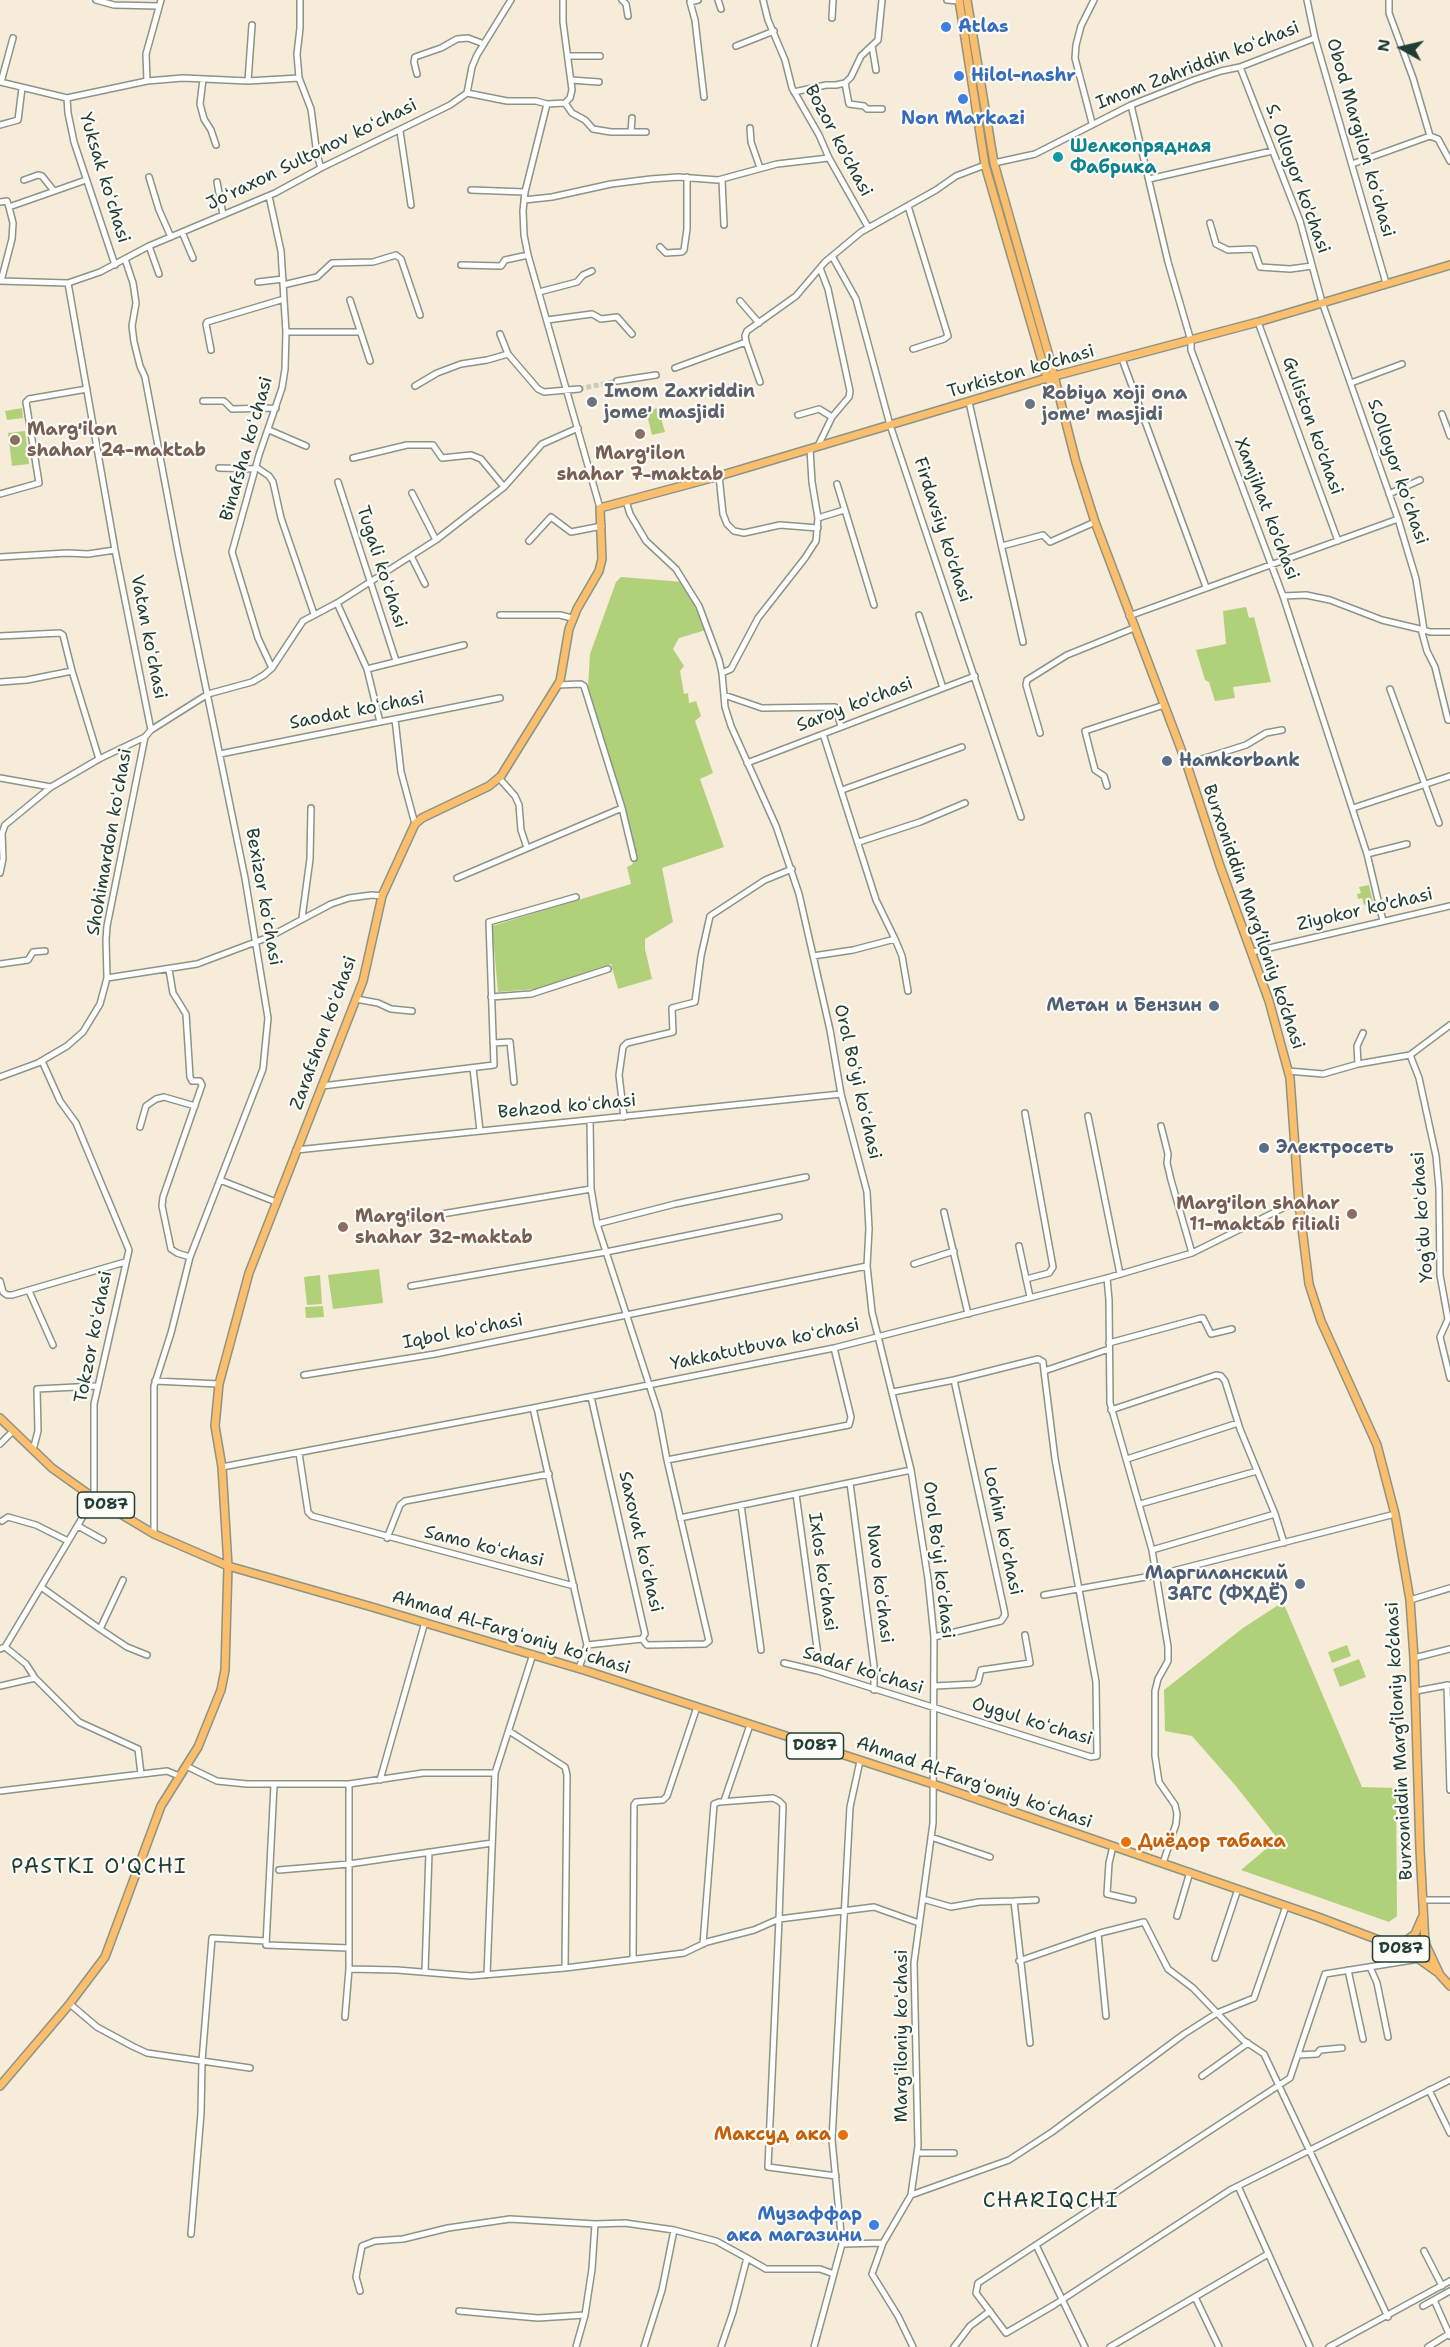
<!DOCTYPE html>
<html>
<head>
<meta charset="utf-8">
<style>
  body { margin:0 }
  #map { position:relative; width:1450px; height:2347px; overflow:hidden; background:#f7ecd9; font-family:"Shantell Sans",sans-serif }
  canvas { display:block }
  .north { position:absolute; left:1372px; top:18px; width:60px; height:60px; -webkit-text-stroke:4px #fdfcf7; paint-order:stroke; rotate:278deg; font-size:16px; font-weight:700; line-height:24px; text-align:center; color:#1f3d34 }
  .north::after { content:''; display:block; margin:auto; width:21px; height:27px; background:#1f3d34; clip-path:polygon(50% 0,100% 100%,50% 72%,0 100%) }
</style>
</head>
<body>
<div id="map">
<canvas width="1450" height="2347"></canvas>
<div class="north">N</div>
</div>
<script>
const ctx = document.querySelector('canvas').getContext('2d');
ctx.lineJoin = 'round';
function paint(path, color) { ctx.fillStyle = color; ctx.fill(path, 'evenodd'); }
const toPath = rows => new Path2D(rows.map(r => 'M' + r).join(''));
function trace(path, color, width, dash) { ctx.strokeStyle = color; ctx.lineWidth = width; ctx.lineCap = dash ? 'butt' : 'round'; ctx.setLineDash(dash || []); ctx.stroke(path); }
function drawText(font, color, halo, rows, align = 'center') {
  ctx.font = font + ' "Shantell Sans",sans-serif'; ctx.lineWidth = 4.5; ctx.setLineDash([]); ctx.textBaseline = 'middle'; ctx.strokeStyle = halo; ctx.fillStyle = color; for (const [text, x, y, turn = 0] of rows) {
    ctx.save(); ctx.translate(x, y); ctx.rotate((+turn || 0) * Math.PI / 180); ctx.textAlign = isNaN(turn) ? turn : align; if (halo) ctx.strokeText(text, 0, 0); ctx.fillText(text, 0, 0); ctx.restore();
  }
}
const green = toPath([
  [22,408,23,418,7,420,5,411],
  [658,408,665,432,652,435,646,411],
  [25,431,29,464,12,466,8,433],
  [621,577,683,582,706,630,679,638,673,649,684,666,680,671,684,694,688,693,689,703,696,701,701,716,695,721,713,773,700,779,724,847,662,868,673,922,645,939,645,949,652,979,618,989,611,964,537,989,498,992,492,926,631,884,627,867,633,864,588,687,590,654,616,582],
  [1246,607,1249,618,1254,617,1271,682,1233,687,1235,698,1215,701,1209,682,1205,680,1196,650,1226,644,1223,611],
  [1369,885,1373,902,1364,905,1362,898,1358,899,1357,894,1361,893,1359,887],
  [379,1269,383,1303,333,1309,328,1275],
  [320,1275,322,1304,307,1305,304,1277],
  [323,1306,324,1317,306,1318,305,1307],
  [1283,1602,1362,1787,1396,1788,1397,1916,1389,1922,1241,1870,1278,1839,1235,1785,1192,1736,1165,1731,1164,1690,1243,1628],
  [1347,1645,1351,1656,1332,1663,1328,1652],
  [1359,1659,1366,1677,1340,1687,1333,1669]
]);
const minorTunnel = toPath([
  [579,389,617,381]
]);
const minor = toPath([
  [96,0,114,5,159,6],
  [300,0,300,28,297,54,299,78,311,109,317,155,321,168],
  [622,0,626,4,628,16],
  [698,0,690,2,695,20,704,97],
  [718,0,721,9],
  [763,0,768,20,785,60,792,88,819,135,829,158,868,227],
  [947,0,959,1],
  [1307,0,1315,38,1386,283],
  [1389,0,1389,13,1413,78,1430,136,1438,139,1450,161],
  [832,18,833,0],
  [736,46,774,31],
  [872,46,876,70],
  [568,56,600,56],
  [1240,67,1300,221,1322,302,1398,519,1416,579,1424,630,1430,632,1450,632],
  [417,74,414,62,415,57,441,48,457,39,468,38,484,44],
  [203,79,200,104,204,119,211,130,216,145],
  [571,80,599,82],
  [147,81,146,54,161,0],
  [248,81,252,25],
  [0,82,67,98,147,81,183,78,248,81,299,78],
  [1,82,13,38],
  [845,83,849,104,864,106,867,109,882,109],
  [794,92,826,85,836,85,845,83,851,77,861,56,878,40,882,0],
  [467,93,507,101,536,101,547,104,565,103,570,98,572,90,563,22,563,0],
  [67,98,68,113,74,142,115,265],
  [565,103,572,113,585,120,593,129,611,132,631,132,632,118],
  [547,104,525,192,523,211,524,235,528,255,600,508],
  [1131,105,1168,262,1191,341,1191,350,1283,596,1367,854,1383,921],
  [1092,123,1075,58,1076,45,1081,26,1094,0],
  [0,125,18,120,22,88],
  [750,128,751,142,760,168],
  [400,131,411,205],
  [631,132,646,132],
  [994,163,1035,154,1131,105,1194,80,1221,71,1240,67,1315,38],
  [1352,164,1430,136],
  [149,177,159,210,171,237],
  [1149,179,1272,151],
  [24,180,38,175,42,176,54,191],
  [722,180,724,225],
  [217,182,223,215],
  [471,190,525,192],
  [269,196,281,251,286,332,285,369,282,388,259,455,232,552,258,638,272,668],
  [524,200,552,197,611,184,651,179,678,177,718,180,777,164,829,158],
  [0,202,7,201,9,207],
  [908,206,948,336,944,339,913,349],
  [1210,223,1216,244,1228,250,1254,249,1260,267,1290,269,1312,266],
  [182,232,193,258],
  [149,246,159,274],
  [660,247,666,253,682,252,684,250,687,229,687,177],
  [832,256,856,299,890,425,1021,817],
  [125,259,133,283,136,303,132,326,134,342,140,366,145,377,178,552,245,878,268,1018,263,1069,190,1257,171,1333,154,1386,154,1534],
  [461,265,501,266,505,260,528,255],
  [0,281,68,283,100,272,149,246,275,193,321,168,450,105,467,93,472,67,477,55,511,0],
  [1,281,12,239,13,223,9,207,86,180],
  [258,282,283,279],
  [68,283,115,550,151,730],
  [283,285,317,277,332,263,373,262,396,255,401,259,420,315],
  [539,292,577,282,583,275,592,271],
  [350,300,370,361],
  [740,301,759,323],
  [547,320,592,314,601,319,617,317,632,334],
  [1258,322,1338,541],
  [286,332,360,332],
  [500,334,508,354,538,389,544,392,579,389],
  [746,342,760,382],
  [211,350,206,324,207,322,284,299],
  [1122,359,1206,587],
  [675,368,746,342,745,336,747,331,796,296,825,262,861,232,936,190,956,176,985,165],
  [617,381,656,375],
  [1351,383,1402,364],
  [415,386,437,373,461,364,487,360,508,354],
  [203,401,224,401,232,409,276,408],
  [969,402,1023,642],
  [1442,414,1450,436],
  [798,415,819,409,832,417],
  [269,430,306,446],
  [818,446,832,417,849,397,850,391,828,289,820,268],
  [353,458,407,445,433,445,442,458,471,455,481,459,504,487],
  [256,467,269,476,273,482,281,518,314,614],
  [219,468,256,469],
  [719,476,723,514,727,524,734,531,744,533,780,525,818,528],
  [338,482,396,661],
  [837,484,874,605],
  [412,493,436,540],
  [0,494,39,483,26,402,29,399,87,389],
  [1389,494,1420,480],
  [626,501,630,514,646,541,676,569,699,606,719,660,722,673,725,707,731,726,776,826,799,894,830,1030,841,1094,867,1192,869,1229,867,1266,872,1312,911,1470,928,1579,934,1637,933,1823,914,1963,918,2146,911,2195,883,2243,842,2244],
  [818,518,844,510],
  [529,541,551,517,571,532,602,526],
  [1002,546,1043,535,1050,542,1095,522],
  [411,556,425,584],
  [0,557,67,553,88,554,115,550],
  [1283,596,1306,595,1330,600,1382,620,1424,630],
  [337,603,367,669,380,722],
  [500,615,560,615,572,618],
  [919,615,943,688],
  [1129,616,1398,519],
  [1421,629,1427,651,1435,667,1448,720,1450,720],
  [0,636,60,633,63,635,72,671],
  [367,669,464,645],
  [722,673,731,669,758,618,805,558,816,541,818,518,812,482,810,449],
  [0,682,27,680,72,671,99,759],
  [557,685,581,684,584,686,622,808,634,858],
  [1390,689,1439,823],
  [724,695,762,708,835,707,841,726],
  [395,719,401,772,415,824],
  [1040,733,1026,685,1027,680,1067,655,1134,628],
  [220,754,500,698],
  [747,763,975,676],
  [1186,764,1246,745,1266,733,1282,730],
  [0,778,51,787,99,759,145,737,151,730,208,694,252,682,264,675,272,668,303,621,337,603,436,540,504,487,542,444,578,428],
  [499,778,515,796,519,805,521,830,527,848],
  [1107,786,1104,776,1095,770,1085,731,1164,705],
  [842,790,962,747],
  [1353,808,1450,776],
  [859,842,920,822,965,803],
  [1367,854,1407,844],
  [0,873,3,859,2,833,5,825,51,787],
  [457,878,622,808],
  [302,918,310,859,311,808],
  [895,939,902,956,908,991],
  [1252,952,1450,906],
  [813,956,853,950,895,939,876,900,823,734],
  [0,964,28,960,33,952,45,951],
  [169,970,173,993,186,1014,190,1077,192,1081,200,1081,202,1085,163,1197,162,1206,171,1249,177,1253,190,1257],
  [107,978,197,964,269,937,331,904,349,898,372,895,382,896],
  [491,997,531,994,608,969],
  [356,999,378,1003,391,1009,412,1011],
  [493,1043,510,1042,514,1082],
  [1410,1055,1419,1078,1436,1156,1439,1188,1440,1275,1448,1319,1440,1337,1450,1378],
  [1358,1064,1357,1046,1363,1033],
  [473,1068,480,1131],
  [1288,1071,1323,1074,1358,1064,1410,1055,1450,1025],
  [0,1077,38,1063,67,1046,83,1032,100,1004,107,978,106,940,107,926,145,737],
  [322,1086,494,1065,489,922,576,897],
  [1025,1113,1053,1267,1049,1273,1026,1279],
  [1088,1116,1120,1274],
  [624,1117,619,1075,623,1047,627,1043,673,1032,672,1008,695,1002,701,956,710,916,765,880,792,869],
  [590,1120,591,1189,597,1224,658,1412,667,1460,709,1641,705,1644,647,1645,642,1639],
  [1161,1126,1168,1154,1167,1163,1171,1180,1192,1253],
  [140,1127,146,1106,156,1099,164,1097,195,1106],
  [296,1150,841,1094],
  [220,1180,276,1202],
  [944,1212,968,1314],
  [412,1219,591,1189],
  [597,1224,675,1204,806,1177],
  [1019,1246,1030,1297],
  [914,1264,954,1251],
  [1107,1278,1109,1300,1110,1403,1152,1550,1168,1647,1168,1661,1158,1679,1155,1691,1155,1756,1159,1782,1175,1805,1177,1814,1176,1824,1163,1863],
  [0,1281,3,1292,7,1295,12,1295,125,1262],
  [411,1286,606,1252,779,1217],
  [29,1291,53,1345],
  [1109,1343,1201,1318,1203,1318,1211,1334,1232,1329],
  [304,1375,435,1354,867,1266],
  [954,1380,1038,1359,1043,1362,1044,1371],
  [155,1381,219,1384],
  [893,1392,954,1380,1004,1609,1005,1615,1001,1621,934,1637],
  [533,1408,587,1645,579,1668],
  [1111,1410,1216,1375,1221,1376,1225,1381,1240,1429,1275,1514,1284,1543],
  [0,1444,13,1431],
  [33,1450,38,1431,37,1389,96,1386],
  [299,1453,308,1512,312,1516,574,1586],
  [1127,1459,1238,1423],
  [667,1460,849,1425,851,1417,834,1348],
  [222,1467,533,1408,834,1348,1107,1278,1192,1253,1287,1206,1299,1204],
  [850,1483,874,1666,874,1690],
  [796,1494,818,1655],
  [1140,1504,1257,1471],
  [741,1505,761,1650],
  [680,1518,911,1470],
  [2,1521,8,1517,36,1525,68,1541],
  [78,1526,103,1540],
  [387,1538,400,1505,405,1501,549,1474],
  [1152,1550,1275,1514],
  [123,1580,100,1629,127,1647,147,1655],
  [41,1587,100,1629],
  [1044,1595,1157,1575,1395,1514],
  [1410,1600,1450,1588],
  [587,1645,642,1639,645,1634,591,1397],
  [0,1649,5,1647,94,1498,94,1404,129,1250,76,1123,60,1101,42,1061],
  [1414,1658,1450,1649],
  [784,1663,818,1671,1091,1757,1097,1756,1096,1682,1055,1459,1044,1371,1109,1349],
  [35,1678,79,1722,138,1749,141,1774],
  [1447,1685,1450,1790],
  [0,1686,35,1678,26,1664,5,1647],
  [934,1686,974,1684,978,1682,981,1670,1030,1663,1025,1635],
  [1416,1691,1448,1685],
  [509,1731,565,1767,567,1775,565,1968],
  [186,1766,217,1781,247,1784,349,1784],
  [380,1780,425,1622],
  [274,1785,266,1945,349,1948],
  [0,1791,167,1771,179,1776],
  [724,1801,750,1725],
  [931,1837,990,1857],
  [1113,1846,1109,1863,1107,1894,1133,1900],
  [279,1870,349,1864,492,1843],
  [923,1899,951,1907,979,1902,1014,1901,1030,2043],
  [1422,1900,1450,1900],
  [1014,1901,1036,1900],
  [1177,1916,1190,1872],
  [1098,1934,1106,2016],
  [703,1944,714,1804,719,1802,773,1798,779,1801,783,1805,779,1919,768,2167,836,2176],
  [1215,1958,1238,1889],
  [633,1959,634,1805,636,1802,663,1800,667,1796,697,1707],
  [1419,1959,1325,1974,1290,2078,978,2283,976,2293,1006,2333,1054,2305,1230,2190,1450,2080],
  [1019,1961,1100,1933,1144,1922,1168,1969,1193,1988,1243,2040,1264,2054,1388,2317],
  [1370,1967,1377,1983,1388,2037],
  [349,1969,397,1970,471,1976,565,1968,684,1953,707,1942,754,1930,779,1919,874,1907,919,1923],
  [1348,1970,1363,2039],
  [425,1972,429,1852],
  [487,1975,495,1773],
  [70,2004,97,2027,132,2046,147,2053,202,2061,212,1938,266,1941],
  [345,2017,349,1969,349,1784,423,1773,495,1773,533,1654],
  [1298,2055,1317,2054,1320,2050,1342,2048],
  [1202,2076,1248,2043],
  [1429,2090,1450,2133],
  [917,2153,954,2153],
  [1238,2186,1310,2347],
  [911,2195,1009,2160,1052,2132,1184,2034,1217,2013,1254,1998,1286,1906],
  [191,2234,201,2113,202,2061,250,2068],
  [883,2243,872,2274,898,2316,913,2347],
  [1036,2245,1085,2347],
  [1424,2251,1442,2286],
  [360,2291,356,2277,362,2246,375,2241,403,2239,448,2228,510,2219,595,2224,625,2223,674,2230,716,2241,747,2258],
  [1195,2297,1219,2347],
  [1434,2300,1450,2336],
  [1423,2306,1450,2291],
  [459,2311,538,2318,585,2315],
  [576,2347,585,2315,592,2269,595,2224],
  [644,2347,662,2290,674,2230],
  [721,2347,733,2312,747,2258,766,2269,820,2269,834,2274],
  [814,2347,842,2244,832,2140,850,1807,860,1761],
  [954,2347,970,2326,990,2311],
  [1110,2347,1268,2254],
  [1329,2347,1450,2281],
  [1428,2347,1449,2334]
]);
const major = toPath([
  [959,0,985,165,1047,378,1056,391],
  [967,0,994,163,1049,356,1076,462,1095,522,1187,765,1220,866,1269,1001,1290,1078,1299,1204,1309,1284,1321,1321,1377,1445,1395,1514,1410,1600,1414,1658,1420,1849,1425,1943,1440,1975,1450,1986],
  [0,1418,52,1468,94,1498,154,1534,228,1566,372,1607,587,1671,933,1784,1318,1917,1397,1947,1425,1943],
  [1422,1918,1415,1934,1397,1947,1416,1957,1437,1972],
  [0,2086,68,2006,105,1957,161,1806,198,1747,221,1690,225,1670,228,1566,222,1467,215,1426,219,1384,249,1273,363,981,382,896,415,824,422,818,489,786,501,776,560,681,569,629,577,609,599,571,602,559,600,508,719,476,1047,378,1258,322,1450,265]
]);
const markers = [
  [946,27,6,"#3f7fe0"],
  [959,76,6,"#3f7fe0"],
  [963,99,6,"#3f7fe0"],
  [1058,157,6,"#0f9aa8"],
  [592,402,6,"#6b7280"],
  [1030,404,6,"#6b7280"],
  [640,434,6,"#8d6e63"],
  [15,440,6,"#8d6e63"],
  [1167,761,6,"#5c6f8a"],
  [1214,1006,6,"#5c6f8a"],
  [1264,1148,6,"#5c6f8a"],
  [1352,1214,6,"#8d6e63"],
  [343,1227,6,"#8d6e63"],
  [1300,1584,6,"#5c6f8a"],
  [1126,1842,6,"#e8710a"],
  [843,2135,6,"#e8710a"],
  [874,2225,6,"#3f7fe0"]
];
const shields = [
  [106,1505,57],
  [815,1746,57],
  [1401,1949,57]
];
const shieldNames = [
  ["D087",106,1505],
  ["D087",815,1746],
  ["D087",1401,1949]
];
const shopNames = [
  ["Atlas",958,27],
  ["Hilol-nashr",971,76],
  ["Non Markazi",963,119,"center"],
  ["Музаффар",862,2215,"right"],
  ["ака магазини",862,2236,"right"]
];
const streetNames = [
  ["Imom Zahriddin koʻchasi",1198,66,-21],
  ["Obod Margilon koʻchasi",1360,138,74],
  ["Bozor ko'chasi",838,141,62],
  ["Joʻraxon Sultonov koʻchasi",312,155,-26],
  ["Yuksak koʻchasi",104,178,73],
  ["S. Olloyor ko'chasi",1297,179,70],
  ["Turkiston ko’chasi",1021,372,-16],
  ["Guliston ko'chasi",1312,426,70],
  ["Binafsha koʻchasi",247,449,-74],
  ["S.Olloyor koʻchasi",1397,472,71],
  ["Xamjihat ko'chasi",1266,509,69],
  ["Firdavsiy ko'chasi",942,530,72],
  ["Tugali koʻchasi",381,567,72],
  ["Vatan koʻchasi",148,637,79],
  ["Saroy ko'chasi",855,705,-21],
  ["Saodat koʻchasi",357,711,-11],
  ["Shohimardon koʻchasi",110,842,-80],
  ["Bexizor koʻchasi",263,897,80],
  ["Ziyokor ko'chasi",1365,910,-13],
  ["Burxoniddin Marg’iloniy ko’chasi",1253,917,71],
  ["Zarafshon koʻchasi",324,1033,-70],
  ["Orol Boʻyi koʻchasi",857,1082,77],
  ["Behzod koʻchasi",567,1107,-5],
  ["Yogʻdu koʻchasi",1423,1217,-94],
  ["Iqbol koʻchasi",463,1332,-11],
  ["Tokzor koʻchasi",94,1337,-79],
  ["Yakkatutbuva koʻchasi",765,1345,-12],
  ["Lochin koʻchasi",1002,1531,78],
  ["Saxovat koʻchasi",640,1542,77],
  ["Samo koʻchasi",484,1547,14],
  ["Orol Boʻyi koʻchasi",938,1560,83],
  ["Ixlos koʻchasi",822,1572,82],
  ["Navo koʻchasi",879,1584,83],
  ["Ahmad Al-Fargʻoniy koʻchasi",511,1633,17],
  ["Sadaf koʻchasi",863,1671,17],
  ["Oygul koʻchasi",1032,1722,17],
  ["Burxoniddin Marg’iloniy ko’chasi",1400,1741,-93],
  ["Ahmad Al-Fargʻoniy koʻchasi",974,1783,19],
  ["Margʻiloniy koʻchasi",902,2036,-90]
];
const cultureNames = [
  ["Шелкопрядная",1070,147],
  ["Фабрика",1070,168]
];
const worshipNames = [
  ["Imom Zaxriddin",604,392],
  ["jome' masjidi",604,413],
  ["Robiya xoji ona",1042,394],
  ["jome' masjidi",1042,415]
];
const educationNames = [
  ["Marg'ilon",27,430],
  ["shahar 24-maktab",27,451],
  ["Marg'ilon",640,454,"center"],
  ["shahar 7-maktab",640,475,"center"],
  ["Marg'ilon shahar",1340,1204,"right"],
  ["11-maktab filiali",1340,1225,"right"],
  ["Marg'ilon",355,1217],
  ["shahar 32-maktab",355,1238]
];
const serviceNames = [
  ["Hamkorbank",1179,761],
  ["Метан и Бензин",1202,1006,"right"],
  ["Электросеть",1276,1148],
  ["Маргиланский",1288,1574,"right"],
  ["ЗАГС (ФХДЁ)",1288,1595,"right"]
];
const foodNames = [
  ["Диёдор табака",1138,1842],
  ["Максуд ака",831,2135,"right"]
];
const quarterNames = [
  ["PASTKI O'QCHI",99,1868],
  ["CHARIQCHI",1051,2202]
];
paint(green, '#b0d179');
trace(minorTunnel, '#ccc9b8', 5, [5, 2.5]);
trace(minor, '#8b9486', 8);
trace(major, '#8b9486', 10);
trace(minor, '#fff', 5);
trace(major, '#fabe6d', 7);
for (const [x, y, r, color] of markers) { const dot = new Path2D(); dot.arc(x, y, r, 0, 2 * Math.PI); ctx.fillStyle = color; ctx.fill(dot); trace(dot, '#fdfcf7', 2); }
for (const [x, y, w] of shields) { const box = new Path2D(); box.roundRect(x - w / 2, y - 13, w, 26, 4.5); ctx.fillStyle = '#fdfcf7'; ctx.fill(box); trace(box, '#1f3d34', 1.5); }
drawText('bold 16px', '#1f3d34', null, shieldNames);
drawText('bold 18px', '#366cbe', '#fdfcf7', shopNames, 'left');
drawText('18px', '#1f3d34', '#fdfcf7', streetNames);
drawText('bold 18px', '#0d838f', '#fdfcf7', cultureNames, 'left');
drawText('bold 18px', '#5b616d', '#fdfcf7', worshipNames, 'left');
drawText('bold 18px', '#785e54', '#fdfcf7', educationNames, 'left');
drawText('bold 18px', '#4e5e75', '#fdfcf7', serviceNames, 'left');
drawText('bold 18px', '#c56008', '#fdfcf7', foodNames, 'left');
ctx.letterSpacing = '1.5px';
drawText('21px', '#1f3d34', '#fdfcf7', quarterNames);
ctx.letterSpacing = '0px';
</script>
</body>
</html>
